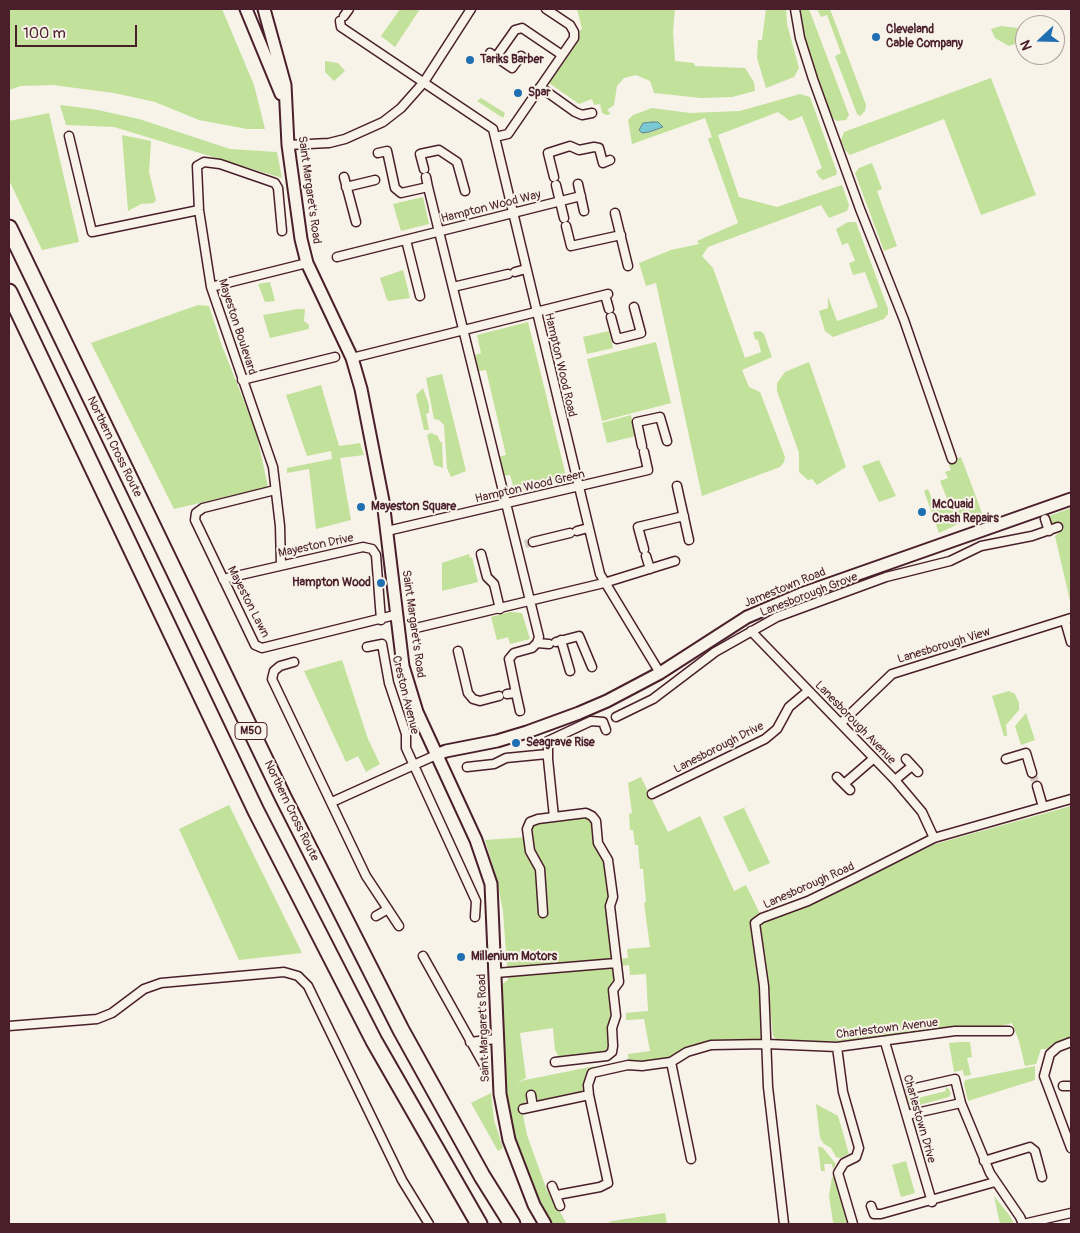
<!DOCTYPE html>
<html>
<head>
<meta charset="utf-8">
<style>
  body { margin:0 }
  #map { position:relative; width:1080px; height:1233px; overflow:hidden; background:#f7f3e8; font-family:Pangolin,sans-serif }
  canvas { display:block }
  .frame { position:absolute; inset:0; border:10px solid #4a1f2b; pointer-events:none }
  .north { position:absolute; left:1015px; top:15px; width:50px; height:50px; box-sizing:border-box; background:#f7f3e8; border:1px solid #b29e9c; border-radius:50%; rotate:249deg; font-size:14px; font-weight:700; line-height:20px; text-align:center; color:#4a1f2b }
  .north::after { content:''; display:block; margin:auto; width:18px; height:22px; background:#1f6fb2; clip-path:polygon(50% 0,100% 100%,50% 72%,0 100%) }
  .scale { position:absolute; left:15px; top:25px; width:122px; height:22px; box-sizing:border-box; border:2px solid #4a1f2b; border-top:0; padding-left:6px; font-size:15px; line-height:18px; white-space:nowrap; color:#4a1f2b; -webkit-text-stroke:4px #f7f3e8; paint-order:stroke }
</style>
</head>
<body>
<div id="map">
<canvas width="1080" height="1233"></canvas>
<div class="frame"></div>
<div class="north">N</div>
<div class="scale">100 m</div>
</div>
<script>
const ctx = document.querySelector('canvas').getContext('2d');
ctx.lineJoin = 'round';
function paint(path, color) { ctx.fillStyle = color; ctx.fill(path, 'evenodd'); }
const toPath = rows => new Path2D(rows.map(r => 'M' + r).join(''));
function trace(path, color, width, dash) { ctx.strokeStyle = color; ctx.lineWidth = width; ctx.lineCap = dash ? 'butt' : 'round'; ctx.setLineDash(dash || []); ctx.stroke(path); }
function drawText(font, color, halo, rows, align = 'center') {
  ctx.font = font + ' Pangolin,sans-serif'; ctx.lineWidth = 4; ctx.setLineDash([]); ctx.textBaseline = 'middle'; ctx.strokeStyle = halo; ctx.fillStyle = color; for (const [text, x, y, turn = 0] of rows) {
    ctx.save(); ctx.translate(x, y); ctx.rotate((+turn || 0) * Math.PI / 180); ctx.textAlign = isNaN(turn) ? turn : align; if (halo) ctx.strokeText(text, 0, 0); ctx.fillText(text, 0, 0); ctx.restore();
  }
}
const green = toPath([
  [9,9,222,9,254,85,265,129,247,129,199,120,155,102,114,93,53,85,21,86,9,90],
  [400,9,420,9,395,47,381,36],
  [577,9,675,9,673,32,675,61,694,63,695,66,745,68,754,82,755,91,732,97,701,98,654,93,650,81,636,75,624,78,617,86,614,105,607,110,611,114,606,115,602,113,600,104,594,105,592,99,579,104,549,83,579,40,580,30,582,29],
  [766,9,786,9,787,24,799,68,794,77,766,88,757,58,758,40,762,40],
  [799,9,809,9,849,115,846,120,837,121,832,118,805,46],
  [817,9,830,9,866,105,865,111,860,116,857,114,835,56,841,53,827,15,821,17],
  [1001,26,1025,29,1025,40,1009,46,995,38,991,29],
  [325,61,338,63,345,71,334,81,325,72],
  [991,78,1036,195,981,215,944,119,850,155,845,150,841,140,844,132],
  [800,94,810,97,837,172,836,175,823,180,819,177,816,171,822,168,802,116,790,121,778,112,718,135,739,197,777,207,842,185,849,205,847,211,829,218,821,205,708,247,702,256,713,268,745,358,761,352,758,340,755,339,753,332,760,331,764,334,772,357,742,370,749,387,760,392,785,457,784,462,780,467,702,496,656,283,646,286,639,263,671,250,699,244,697,241,738,223,708,139,712,137,705,118,632,144,628,120,633,115,652,108,690,113,740,111],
  [481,98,505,113,503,118,477,101],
  [60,105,93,109,139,119,230,149,277,152,282,178,114,127,66,125],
  [49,113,79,242,42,250,9,180,9,121],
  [122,135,151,141,149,172,156,200,154,203,141,204,128,211],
  [872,163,882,189,877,191,897,246,884,251,855,173,859,168],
  [423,197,429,224,401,231,393,204],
  [848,222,856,222,888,309,888,314,884,319,833,337,825,331,819,311,828,308,828,297,837,321,878,307,865,272,853,275,849,263,855,261,848,243,842,245,836,229],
  [403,270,410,298,390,301,387,300,380,278],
  [270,282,275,301,265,302,258,284],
  [198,305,209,306,222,346,256,431,268,487,174,509,91,343],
  [298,309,305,309,304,321,309,325,309,329,270,338,263,315],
  [528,322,567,480,515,492,510,475,502,476,498,457,506,455,486,370,479,371,475,355,481,353,477,335],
  [609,331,613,348,587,354,583,337],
  [656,342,671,403,602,421,587,359],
  [809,362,846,467,817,485,812,479,808,480,799,472,799,453,777,391,777,383,785,372],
  [442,374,466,471,451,477,447,468,444,425,439,420,434,419,426,378],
  [321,385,339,446,360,443,364,455,340,458,351,520,316,529,309,469,287,473,287,468,332,459,331,451,307,456,286,395],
  [423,388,429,405,429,413,426,414,429,430,424,430,416,395],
  [631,415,636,436,607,443,602,423],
  [431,433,438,436,440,442,442,442,443,468,434,465,427,435],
  [961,457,982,513,939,533,924,491,928,489,935,506,948,501,940,481,948,478,945,472,951,470,948,462],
  [879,460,896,496,879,502,862,466],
  [1071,508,1071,605,1055,536,1060,532,1058,524,1050,524,1049,519,1049,516],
  [469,554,470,558,472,557,478,582,442,591,442,563],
  [510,612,522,613,530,639,510,644,508,637,497,640,491,617],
  [342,660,368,739,380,764,366,772,358,756,346,762,304,671],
  [1009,691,1015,694,1019,703,1019,710,1006,725,1007,736,1004,736,992,696],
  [1026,713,1035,740,1021,745,1015,726],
  [641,777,668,832,700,816,734,891,746,885,762,918,755,923,767,1044,711,1045,671,1062,629,1064,628,1054,650,1051,644,1019,626,1020,626,1013,648,1011,646,974,630,975,629,965,621,966,620,959,628,958,627,949,650,947,644,903,646,902,643,869,640,869,638,845,635,845,633,830,630,830,629,814,632,813,628,783],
  [752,804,744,808,770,863,749,872,723,817],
  [229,805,302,953,239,960,179,829],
  [1071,806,1071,1037,1054,1043,1047,1049,1041,1049,1036,1064,1025,1066,1019,1041,1012,1023,993,1028,963,1027,835,1042,779,1041,773,1036,767,974,759,933,763,922,810,904,935,844],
  [592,816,597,844,607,860,618,982,613,990,616,1015,609,1050,604,1055,566,1059,559,1057,555,1050,553,1028,520,1033,526,1078,517,1083,525,1080,595,1066,586,1074,583,1091,581,1093,542,1101,538,1100,535,1095,528,1096,525,1103,521,1105,527,1135,546,1188,567,1224,552,1224,533,1190,513,1137,507,1110,502,1056,502,984,508,980,503,911,496,876,485,840,528,837,530,823],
  [961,1042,970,1042,972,1057,967,1058,971,1075,964,1076,963,1070,954,1072,949,1043],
  [1035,1066,1035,1080,968,1101,964,1084,965,1080],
  [945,1087,949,1089,951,1094,949,1097,912,1107,909,1104,906,1095,912,1093,914,1099,946,1091],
  [491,1093,494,1120,503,1148,498,1151,471,1103],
  [816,1104,838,1116,849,1154,840,1158,836,1157,831,1148,824,1144,820,1138],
  [818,1146,823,1148,836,1164,833,1170,832,1164,824,1164,825,1171,821,1171],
  [906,1161,915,1193,901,1197,892,1165],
  [832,1177,834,1177,848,1224,835,1224,833,1222,829,1196],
  [994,1196,1010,1216,1014,1224,1000,1224],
  [665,1213,667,1224,606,1224,612,1221]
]);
const water = toPath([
  [652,122,658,122,663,127,649,132,642,133,639,130,643,123,652,122]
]);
const streetTunnel = toPath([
  [525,544,533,542],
  [1032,773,1037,786]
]);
const street = toPath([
  [795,9,800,38,813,79,860,209,904,320,952,459],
  [344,16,349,9],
  [340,21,341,27,493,129,600,574,660,673],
  [490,53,512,68,521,56],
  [496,57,515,30,522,28,562,55],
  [540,87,575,112,582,115,592,113],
  [69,136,92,232,199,210],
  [495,137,508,134,574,38,574,32,570,25,546,9],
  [288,145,329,143,345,139,383,122,401,108,424,82,471,9],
  [378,153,387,151,395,188,401,193,428,187,539,637,537,643,532,648,514,653,509,659,516,693,507,694],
  [424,169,420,154,439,150,457,162,465,191],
  [344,177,356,222],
  [426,177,428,187],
  [554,177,548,153,570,146,579,150,594,147,599,148,603,163,610,160],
  [578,184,584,211],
  [556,185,564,218],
  [346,187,375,180],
  [615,213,628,266],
  [566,226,571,246,621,235],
  [406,240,420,296],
  [337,257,581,196],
  [515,272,526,269],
  [211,287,307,263],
  [453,287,508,274],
  [605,295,609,309],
  [611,317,617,339,641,333,634,307],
  [352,358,608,294],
  [242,380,335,357],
  [642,446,637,422,660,417,667,441],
  [677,486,689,540],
  [275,490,203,508,196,513,195,520,255,645,262,648,395,615],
  [1045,519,1049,531],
  [387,531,648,470,644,452],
  [577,531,588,528],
  [533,542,570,533],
  [644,549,638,527,684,516],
  [481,554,487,577,494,584,500,609],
  [646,556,650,569],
  [281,565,280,526,273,467,211,287,199,210,197,166,204,162,220,164,275,183,278,188,282,231],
  [223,579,363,547,372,549,376,555,381,620],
  [1065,621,1071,642],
  [416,628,604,583,675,561],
  [751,631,895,780,922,812,934,838],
  [561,640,570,671],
  [556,642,579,636,592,667],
  [537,643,549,644],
  [367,647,382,644,389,683,406,734,406,748,476,901,475,917],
  [458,651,468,693,473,699,480,701,499,696],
  [294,662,280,666,274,671,272,679,366,876,399,926],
  [516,693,520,711],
  [616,717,653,699,715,652,777,617,886,577,950,561,981,546,1032,536,1058,527],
  [841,723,892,674,1071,618],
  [906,759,918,772],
  [1006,759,1026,753,1032,773],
  [467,767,494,764,506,758,547,754],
  [837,777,850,790],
  [895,780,912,766],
  [844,784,873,759],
  [1037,786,1043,807],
  [652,794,765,739,777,729,789,707,808,691],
  [332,802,436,755],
  [554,817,548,759,548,741,591,721,603,722,606,730],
  [543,913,540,869,530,851,527,829,530,822,538,819,586,813,592,816,596,821,598,843,608,860,613,897,610,906,619,982,613,990,616,1016,612,1028,613,1046,612,1052,607,1056,555,1062],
  [376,916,388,909],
  [423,956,484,1065],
  [496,973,616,963],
  [9,1026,97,1019,112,1013,144,989,161,983,284,972,298,976,308,986,402,1180,429,1224],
  [470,1042,496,1039],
  [885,1042,932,1202],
  [1071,1042,1058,1047,1050,1054,1044,1076,1071,1148],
  [837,1047,843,1092,859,1148,856,1157,844,1163,838,1173,853,1224],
  [1063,1086,1071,1086],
  [911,1089,955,1079,961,1103],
  [531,1095,533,1107],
  [523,1109,589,1095],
  [907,1115,961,1103,990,1173,1020,1217,1023,1224],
  [691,1159,671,1062,687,1052,711,1045,767,1044,837,1047,955,1031,1009,1031],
  [984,1161,1030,1147,1035,1151,1042,1177],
  [552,1186,560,1206],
  [557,1195,600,1187,608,1183,589,1095,588,1085,592,1073,628,1065,642,1066,671,1062],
  [871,1206,874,1214,881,1214,995,1182],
  [784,1224,768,1087,764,986,755,923,762,918,808,901,851,880,934,838,1071,799],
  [1023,1224,1071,1213]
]);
const secondary = toPath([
  [246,9,281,94],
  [264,9,285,85,288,145,301,239,307,263,352,358,361,389,383,501,403,666,417,712,476,840,491,884,500,1094,509,1140,534,1205,545,1224],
  [436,755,446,751,497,741,527,732,579,713,607,701,660,673,747,617,801,594,1071,499]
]);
const highway = toPath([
  [9,228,283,797,401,1030,482,1176,512,1224],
  [9,292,256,811,374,1041,479,1224]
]);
const markers = [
  [876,37,5,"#1f6fb2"],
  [470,60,5,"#1f6fb2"],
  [518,93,5,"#1f6fb2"],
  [361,507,5,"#1f6fb2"],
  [922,512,5,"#1f6fb2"],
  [381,583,5,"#1f6fb2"],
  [516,743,5,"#1f6fb2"],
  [461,957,5,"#1f6fb2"]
];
const shields = [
  [251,731,32]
];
const shieldNames = [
  ["M50",251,731]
];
const poiNames = [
  ["Cleveland",886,30],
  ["Cable Company",886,44],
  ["Tariks Barber",480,60],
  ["Spar",528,93],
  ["McQuaid",932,505],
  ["Crash Repairs",932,519],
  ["Mayeston Square",371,507],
  ["Hampton Wood",371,583,"right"],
  ["Seagrave Rise",526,743],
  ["Millenium Motors",471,957]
];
const streetNames = [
  ["Saint Margaret's Road",309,190,82],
  ["Hampton Wood Way",491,207,-14],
  ["Mayeston Boulevard",237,327,72],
  ["Hampton Wood Road",560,365,77],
  ["Northern Cross Route",114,447,64],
  ["Hampton Wood Green",530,487,-13],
  ["Mayeston Drive",316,546,-12],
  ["Jamestown Road",785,588,-22],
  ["Lanesborough Grove",809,595,-21],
  ["Mayeston Lawn",248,602,63],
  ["Saint Margaret's Road",413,624,82],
  ["Lanesborough View",944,646,-17],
  ["Creston Avenue",405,695,76],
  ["Lanesborough Avenue",855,723,46],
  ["Lanesborough Drive",719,748,-27],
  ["Northern Cross Route",291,811,64],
  ["Lanesborough Road",809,886,-24],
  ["Saint Margaret's Road",484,1028,-92],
  ["Charlestown Avenue",887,1029,-7],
  ["Charlestown Drive",919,1119,74]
];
paint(green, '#c2e19a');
paint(water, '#79c9d2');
trace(water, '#66858f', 1);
trace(streetTunnel, '#d4c9c2', 8, [8, 4]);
trace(street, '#4a1f2b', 11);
trace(secondary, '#4a1f2b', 15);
trace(highway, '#4a1f2b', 19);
trace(street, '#f7f3e8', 8);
trace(secondary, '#f7f3e8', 11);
trace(highway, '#f7f3e8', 15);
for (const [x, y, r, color] of markers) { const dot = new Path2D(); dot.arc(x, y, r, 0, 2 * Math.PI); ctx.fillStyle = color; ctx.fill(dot); trace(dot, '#f7f3e8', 2); }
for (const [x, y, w] of shields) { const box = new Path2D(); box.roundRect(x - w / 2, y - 8.5, w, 17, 4); ctx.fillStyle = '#f7f3e8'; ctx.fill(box); trace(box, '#4a1f2b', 1); }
drawText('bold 11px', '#4a1f2b', null, shieldNames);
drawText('bold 12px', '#4a1f2b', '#f7f3e8', poiNames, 'left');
drawText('12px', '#4a1f2b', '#f7f3e8', streetNames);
</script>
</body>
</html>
